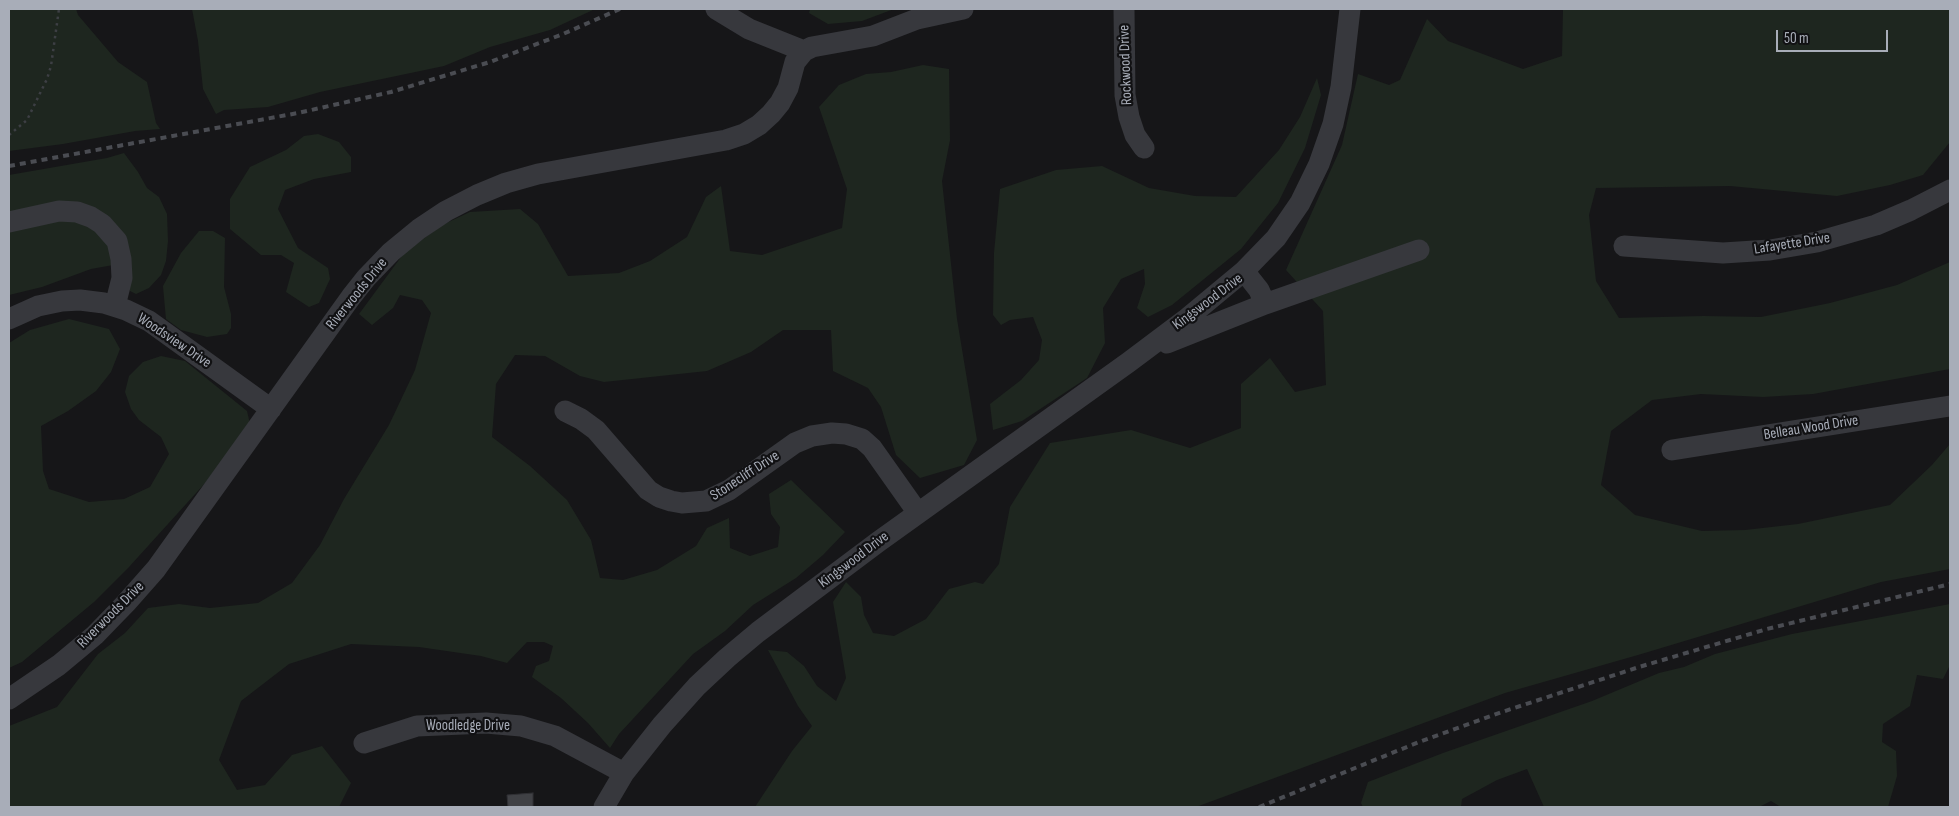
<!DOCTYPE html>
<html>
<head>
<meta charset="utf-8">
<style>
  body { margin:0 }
  #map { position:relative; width:1959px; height:816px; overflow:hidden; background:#161618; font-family:"Sofia Sans Condensed",sans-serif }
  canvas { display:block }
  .frame { position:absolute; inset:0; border:10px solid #a8adb8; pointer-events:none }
  .scale { position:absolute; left:1776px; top:30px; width:112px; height:22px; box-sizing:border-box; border:2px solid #a8adb8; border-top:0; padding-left:6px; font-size:15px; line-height:18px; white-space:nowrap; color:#a8adb8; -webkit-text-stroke:4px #111113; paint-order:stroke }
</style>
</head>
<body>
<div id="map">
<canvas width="1959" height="816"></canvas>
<div class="frame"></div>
<div class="scale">50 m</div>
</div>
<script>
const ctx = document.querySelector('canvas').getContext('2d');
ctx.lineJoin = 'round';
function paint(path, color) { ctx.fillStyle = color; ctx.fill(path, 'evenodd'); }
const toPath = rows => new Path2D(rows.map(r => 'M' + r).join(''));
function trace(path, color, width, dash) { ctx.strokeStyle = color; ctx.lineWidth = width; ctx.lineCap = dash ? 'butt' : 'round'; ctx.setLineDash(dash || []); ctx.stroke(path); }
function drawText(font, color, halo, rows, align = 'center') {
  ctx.font = font + ' "Sofia Sans Condensed",sans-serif'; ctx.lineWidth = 4.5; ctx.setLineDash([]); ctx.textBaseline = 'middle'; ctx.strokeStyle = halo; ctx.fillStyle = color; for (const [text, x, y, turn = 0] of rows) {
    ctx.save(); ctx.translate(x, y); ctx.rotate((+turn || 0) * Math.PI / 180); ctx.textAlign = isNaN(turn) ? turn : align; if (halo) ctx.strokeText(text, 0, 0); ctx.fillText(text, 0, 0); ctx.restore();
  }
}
const green = toPath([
  [9,9,76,9,78,15,118,62,147,82,156,123,160,129,135,131,63,144,9,151],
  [192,9,595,9,550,30,490,47,444,66,320,92,268,107,224,110,216,114,203,89,198,41],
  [810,9,894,9,862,21,828,24,809,13],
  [1563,9,1950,9,1950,142,1923,175,1890,185,1837,196,1730,186,1596,188,1589,215,1596,281,1619,318,1703,316,1761,317,1830,303,1897,285,1950,262,1950,369,1813,394,1763,397,1701,394,1652,400,1611,431,1601,485,1635,515,1702,531,1745,530,1798,524,1890,505,1932,465,1950,444,1950,569,1881,582,1638,655,1505,693,1196,807,755,807,792,751,812,726,798,706,768,650,787,652,804,666,817,686,836,701,846,678,833,602,846,582,861,597,864,615,873,633,894,636,926,619,949,589,975,582,983,584,999,564,1010,507,1050,443,1131,430,1190,448,1241,428,1241,384,1270,358,1295,392,1326,385,1323,311,1286,270,1342,145,1358,74,1389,85,1400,80,1427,19,1448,41,1523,69,1562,56],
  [923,65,949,69,950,140,942,181,957,319,977,440,964,465,920,478,896,455,881,407,868,388,833,371,831,330,783,330,751,352,707,371,604,382,580,376,545,356,515,355,496,384,492,437,530,466,567,500,591,540,600,578,623,580,657,570,696,546,707,528,729,518,730,548,750,556,778,547,780,527,771,514,769,494,791,480,845,532,823,555,796,578,753,605,725,631,693,654,619,734,610,748,588,723,561,698,532,677,536,666,549,661,553,646,544,642,527,642,507,663,481,656,419,647,351,644,289,664,241,701,219,760,237,790,265,785,292,755,322,746,351,783,339,807,9,807,9,726,57,707,98,654,125,633,148,608,179,604,210,608,258,603,292,583,320,545,344,499,389,425,415,370,431,313,422,300,400,295,393,308,372,325,359,314,404,253,442,225,470,212,520,209,538,224,568,276,619,273,650,261,687,237,706,197,721,186,730,251,762,255,842,228,847,189,819,107,839,85,866,74,891,72],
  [1317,78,1321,95,1305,148,1278,203,1241,249,1172,305,1148,317,1137,308,1145,284,1144,269,1121,279,1103,308,1105,343,1087,378,1022,421,993,430,990,404,1021,380,1039,360,1042,340,1033,317,1010,320,1001,325,993,315,994,253,1000,189,1056,170,1102,166,1149,188,1195,196,1236,197,1279,150,1300,117],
  [318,134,339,142,351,157,351,172,314,179,285,190,278,209,298,248,328,268,330,279,319,303,309,307,286,292,294,263,281,255,261,255,230,229,230,199,250,167,286,150,304,136],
  [124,153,138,172,147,188,159,197,167,214,168,241,166,261,161,275,149,288,136,294,130,291,126,275,130,262,91,269,42,287,9,295,9,175,107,158],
  [199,231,213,231,225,238,224,287,231,314,231,328,227,334,207,337,181,330,166,319,163,286,181,253],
  [69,319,109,329,120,349,111,372,96,391,68,411,41,426,43,471,49,489,89,502,124,499,150,487,169,454,161,437,139,420,131,409,125,392,129,376,143,362,161,356,185,361,247,411,250,424,206,482,129,567,94,602,22,662,9,668,9,343,30,330],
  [1950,604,1950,665,1943,679,1917,675,1910,706,1883,724,1882,742,1896,751,1897,776,1888,807,1781,807,1771,801,1759,807,1544,807,1527,769,1497,780,1462,799,1461,807,1363,807,1361,803,1368,782,1443,753,1592,701,1659,673,1684,667,1715,654,1792,634]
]);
const building = toPath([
  [533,793,533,807,508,807,507,795,533,793]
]);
const path = toPath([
  [9,135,27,120,47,79,51,66,59,9]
]);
const minor = toPath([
  [716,9,749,29,804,51],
  [1124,9,1125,95,1129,117,1135,135,1144,148],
  [9,222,59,211,77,212,91,217,102,224,117,241,121,259,122,278,115,306],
  [1624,246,1723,253,1770,250,1817,242,1876,225,1911,210,1950,190],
  [1244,271,1276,238,1300,203,1319,164,1333,124,1341,87,1350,9],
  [9,319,38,306,62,301,80,300,104,303,126,310,149,321,271,409],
  [1167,343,1265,304],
  [565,411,581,419,596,430,648,490,659,497,671,501,682,503,706,501,729,490,795,443,812,436,832,433,846,434,862,439,872,448,918,513],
  [1672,450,1950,406],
  [9,699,59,665,95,635,126,603,156,569,351,297,366,278,391,252,419,229,446,211,477,195,506,183,538,174,726,140,744,134,759,125,771,114,780,103,788,88,795,62,804,51,812,47,873,36,917,19,963,9],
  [364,743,417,726,486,723,521,726,555,736,624,773],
  [604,807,624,773,662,725,697,686,727,658,758,632,878,542,1129,362,1185,320,1244,271,1259,290,1265,304,1419,250]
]);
const rail = toPath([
  [9,166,298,113,391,92,490,62,563,34,620,9],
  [1259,807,1419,742,1502,712,1639,667,1767,629,1950,584]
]);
const streetNames = [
  ["Rockwood Drive",1126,65,-92],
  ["Lafayette Drive",1792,244,-9],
  ["Riverwoods Drive",357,294,-51],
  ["Kingswood Drive",1208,302,-37],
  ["Woodsview Drive",174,341,34],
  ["Belleau Wood Drive",1811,428,-9],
  ["Stonecliff Drive",745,476,-33],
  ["Kingswood Drive",854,560,-37],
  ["Riverwoods Drive",111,615,-45],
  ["Woodledge Drive",468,726]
];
paint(green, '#1e261f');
paint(building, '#404145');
trace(building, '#303034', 1);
trace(path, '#3d3f44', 2.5, [2.5, 4]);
trace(minor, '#37383d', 21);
trace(rail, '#4a4c52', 4, [6, 5]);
drawText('15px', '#a8adb8', '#111113', streetNames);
</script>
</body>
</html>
